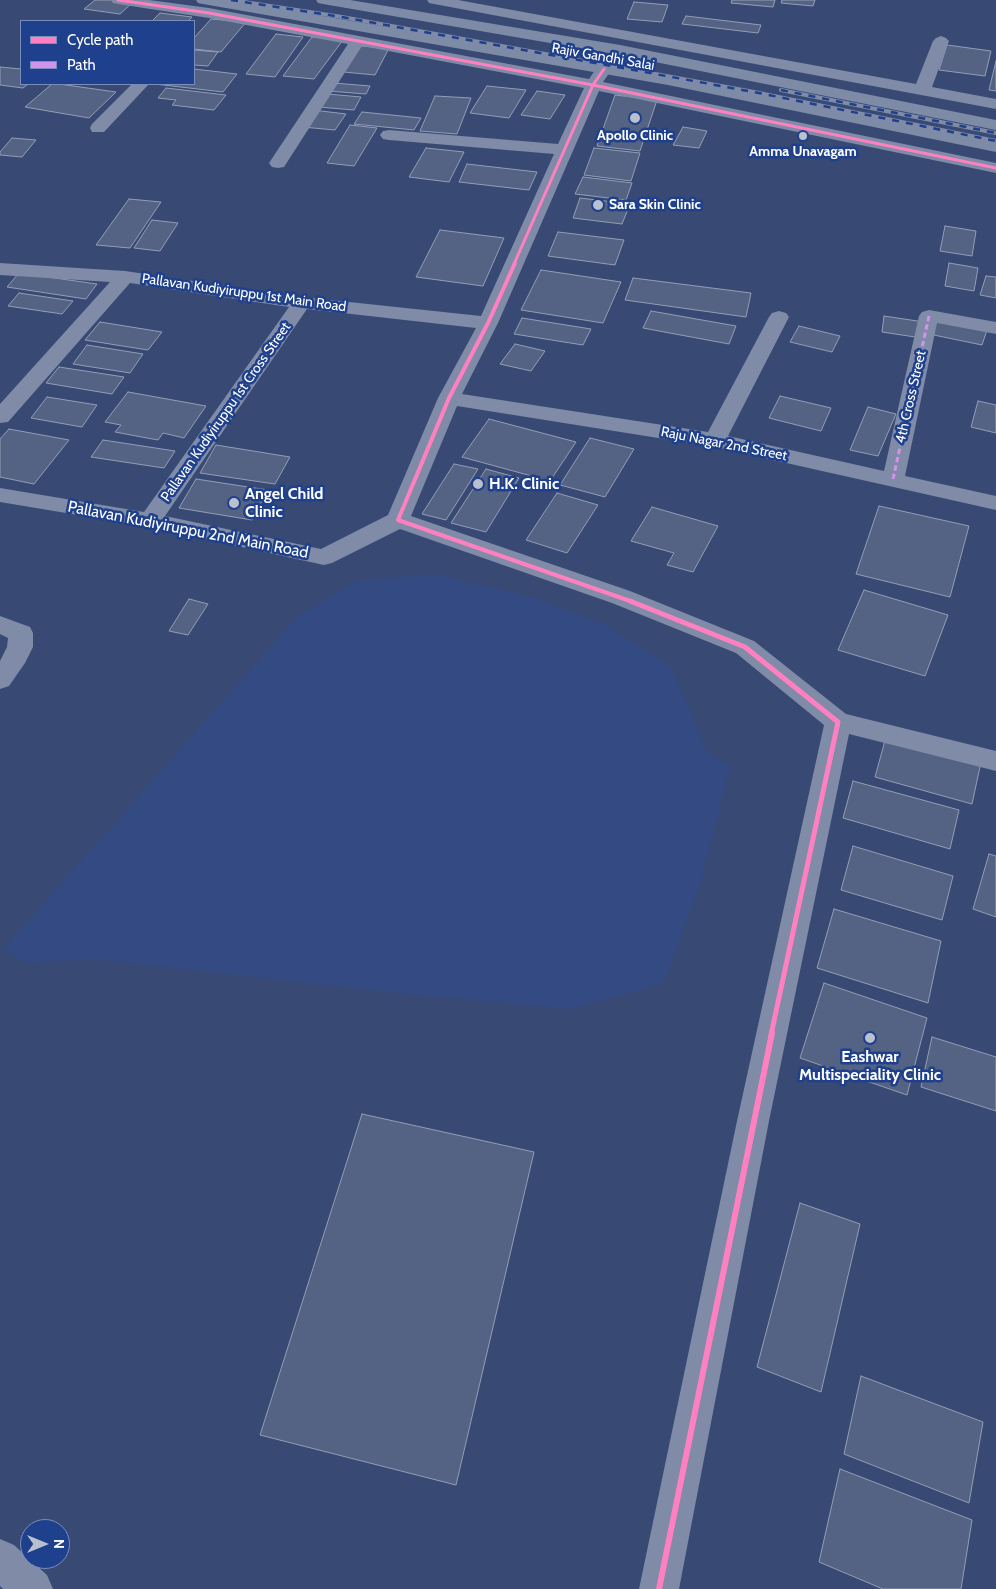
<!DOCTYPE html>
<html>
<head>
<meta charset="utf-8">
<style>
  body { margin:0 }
  #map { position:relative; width:996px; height:1589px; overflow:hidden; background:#384a74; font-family:Cabin,sans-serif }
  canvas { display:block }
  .legend { position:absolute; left:20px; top:20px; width:175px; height:65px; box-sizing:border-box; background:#1f408c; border:1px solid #798cba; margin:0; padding:6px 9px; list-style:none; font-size:15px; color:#fff }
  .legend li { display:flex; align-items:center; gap:10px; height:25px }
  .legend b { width:25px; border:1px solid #798cba }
  .north { position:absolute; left:20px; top:1519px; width:50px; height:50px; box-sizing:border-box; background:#1f408c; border:1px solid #798cba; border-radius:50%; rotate:90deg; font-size:14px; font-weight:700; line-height:20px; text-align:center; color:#fff }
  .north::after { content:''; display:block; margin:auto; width:18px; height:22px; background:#b9c0ce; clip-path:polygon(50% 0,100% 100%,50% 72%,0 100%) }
</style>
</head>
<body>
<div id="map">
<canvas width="996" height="1589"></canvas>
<ul class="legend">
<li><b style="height:6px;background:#ff80c0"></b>Cycle path</li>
<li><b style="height:6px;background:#d193ec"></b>Path</li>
</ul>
<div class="north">N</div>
</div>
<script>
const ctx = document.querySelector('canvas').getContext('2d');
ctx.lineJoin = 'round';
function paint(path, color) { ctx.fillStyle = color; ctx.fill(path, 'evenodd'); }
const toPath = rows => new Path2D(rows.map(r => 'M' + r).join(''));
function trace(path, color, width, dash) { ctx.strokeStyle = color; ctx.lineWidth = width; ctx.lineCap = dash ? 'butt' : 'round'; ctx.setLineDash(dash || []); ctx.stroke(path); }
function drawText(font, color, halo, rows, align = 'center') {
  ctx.font = font + ' Cabin,sans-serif'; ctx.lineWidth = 5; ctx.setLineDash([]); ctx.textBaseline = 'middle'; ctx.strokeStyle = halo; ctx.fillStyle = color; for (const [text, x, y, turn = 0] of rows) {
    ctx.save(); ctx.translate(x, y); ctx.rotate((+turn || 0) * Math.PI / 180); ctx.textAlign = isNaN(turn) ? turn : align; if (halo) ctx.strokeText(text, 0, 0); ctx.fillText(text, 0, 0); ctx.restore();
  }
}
const water = toPath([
  [434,574,533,597,608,626,672,668,707,752,730,767,701,881,664,983,571,1009,408,994,94,959,28,963,3,950,296,618,356,581]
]);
const building = toPath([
  [95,0,111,0,132,3,120,14,84,9,95,0],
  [732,0,775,0,773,7,731,3,732,0],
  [782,0,815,0,813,6,781,3,782,0],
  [634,2,668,5,662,22,627,19,634,2],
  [160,13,192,17,188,21,152,21,160,13],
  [686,16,761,25,758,33,682,24,686,16],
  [211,19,246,22,221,52,194,49,194,38,211,19],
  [276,34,303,37,275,77,246,74,276,34],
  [312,37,343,40,314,79,283,76,312,37],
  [947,45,991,51,985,76,939,70,947,45],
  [359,46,389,48,375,75,344,72,359,46],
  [194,50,218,52,208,66,194,65,194,50],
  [996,61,996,91,989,90,996,61],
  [0,67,21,69,21,84,28,84,23,88,0,85,0,67],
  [194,69,237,74,223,92,155,84,194,84,194,69],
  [333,83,370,86,366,94,328,91,333,83],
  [52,84,59,84,116,92,89,118,25,107,52,84],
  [487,86,526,90,509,118,470,113,487,86],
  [166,88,226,95,214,110,172,105,176,100,158,98,166,88],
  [537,91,565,95,550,119,521,115,537,91],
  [327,94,361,97,354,110,319,107,327,94],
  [615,95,657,100,640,151,597,146,615,95],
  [435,96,471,98,457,134,420,131,435,96],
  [313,110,346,114,335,130,302,127,313,110],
  [362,112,421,118,414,130,354,124,362,112],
  [350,125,377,128,354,166,327,163,350,125],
  [683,127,707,131,699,148,673,145,683,127],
  [12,138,36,140,22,157,0,155,0,152,12,138],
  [426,148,464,152,449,182,409,177,426,148],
  [594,148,640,153,631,181,584,175,594,148],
  [467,164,537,172,529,190,459,182,467,164],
  [583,177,632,183,626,200,575,194,583,177],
  [580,198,630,204,622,224,573,218,580,198],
  [129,199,161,202,130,248,96,245,129,199],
  [152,220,178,223,160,251,134,248,152,220],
  [945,226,976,231,972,256,940,251,945,226],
  [440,230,504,238,483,286,416,277,440,230],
  [558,232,624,240,615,265,548,256,558,232],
  [949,263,978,268,974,291,945,286,949,263],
  [541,270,621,282,603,323,521,310,541,270],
  [19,273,97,284,86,299,7,287,19,273],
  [986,276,996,277,996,298,980,295,986,276],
  [633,278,751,293,746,317,625,300,633,278],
  [19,293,73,301,62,314,8,306,19,293],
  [651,311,736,326,729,344,643,328,651,311],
  [884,316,924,322,922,338,882,332,884,316],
  [522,318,591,329,583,345,514,334,522,318],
  [934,320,987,330,982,345,929,334,934,320],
  [100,322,162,332,148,350,85,340,100,322],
  [799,326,840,336,832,352,790,342,799,326],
  [515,344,545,351,531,371,500,364,515,344],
  [87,345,143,354,130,373,73,364,87,345],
  [59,367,124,377,112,394,46,383,59,367],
  [128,392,206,406,184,438,163,433,158,440,115,432,121,425,105,422,128,392],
  [780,396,831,408,821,431,769,418,780,396],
  [47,397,97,405,82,427,31,418,47,397],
  [978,401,996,405,996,433,971,427,978,401],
  [868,407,896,414,878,456,850,450,868,407],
  [489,419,576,442,550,481,462,457,489,419],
  [9,429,69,440,34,484,0,477,0,439,9,429],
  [590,438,634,449,605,497,560,485,590,438],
  [103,440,175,451,164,468,91,457,103,440],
  [216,445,290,457,275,484,200,473,216,445],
  [454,464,478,469,446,520,422,514,454,464],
  [486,469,519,478,486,532,451,523,486,469],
  [196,479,268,490,252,520,179,508,196,479],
  [557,493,598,505,567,553,526,540,557,493],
  [879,506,969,526,950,597,856,574,879,506],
  [652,507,718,526,693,572,667,565,674,553,631,541,652,507],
  [864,590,948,615,925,676,838,650,864,590],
  [189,599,208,604,188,635,169,631,189,599],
  [886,737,981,762,972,804,875,777,886,737],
  [853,781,959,810,950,849,843,818,853,781],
  [853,846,953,876,942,920,841,890,853,846],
  [989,854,996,856,996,917,973,909,989,854],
  [834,909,941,941,928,1003,817,968,834,909],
  [824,983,927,1018,907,1095,800,1058,824,983],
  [932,1037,996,1057,996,1111,921,1087,932,1037],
  [362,1114,534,1152,456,1485,260,1435,362,1114],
  [800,1203,860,1224,821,1392,757,1367,800,1203],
  [861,1376,983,1422,969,1503,844,1454,861,1376],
  [840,1469,972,1520,961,1589,883,1589,819,1562,840,1469]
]);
const minor = toPath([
  [111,0,149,0,209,8,589,79,598,66,604,64,610,66,612,69,603,82,996,163,996,173,599,91,498,323,462,394,708,432,769,317,772,313,779,311,786,313,789,317,728,436,884,471,919,316,922,312,929,310,996,322,996,334,937,323,905,476,996,496,996,510,715,447,457,406,411,516,630,591,754,641,846,714,996,751,996,771,849,734,769,1121,679,1589,639,1589,737,1121,824,725,736,653,612,603,400,529,332,563,324,565,150,527,0,502,0,488,144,512,289,307,130,283,8,422,0,423,0,404,110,282,0,275,0,263,125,271,302,297,481,316,554,154,389,140,383,139,380,135,383,131,389,130,558,144,584,88,362,46,284,167,278,168,272,167,269,163,348,44,209,18,118,4,113,3,111,0],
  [307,309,476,328,438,398,388,515,321,549,165,516,307,309],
  [427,0,458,0,916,84,933,41,936,38,941,36,946,38,949,41,932,87,996,99,996,109,434,4,429,3,427,0],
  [132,84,149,84,104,132,92,132,90,128,92,124,132,84],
  [0,616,30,627,33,633,33,647,25,663,9,686,0,689,0,661,7,647,8,638,0,634,0,616],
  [0,1539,14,1545,47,1575,53,1589,3,1589,0,1586,0,1539]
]);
const major = toPath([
  [196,0,229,0,668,75,996,142,996,152,668,85,203,4,198,3,196,0],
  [316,0,350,0,620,45,996,120,996,130,620,55,323,4,318,3,316,0]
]);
const rail = toPath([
  [231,0,342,17,754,92,996,141],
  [781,90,996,133]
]);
const quiet = toPath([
  [893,479,929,316]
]);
const cyclewayFar3 = toPath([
  [118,0,209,13,593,85,996,168],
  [514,264,593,85,604,69]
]);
const cyclewayFar2 = toPath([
  [515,263,488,323,449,398,398,520,633,602]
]);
const cyclewayFar1 = toPath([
  [630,601,745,647,838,722,771,1035]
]);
const cycleway = toPath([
  [659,1589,772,1033]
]);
const markers = [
  [635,118,6,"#b9c0ce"],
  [803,136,5,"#b9c0ce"],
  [598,205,6,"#b9c0ce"],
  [478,484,6,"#b9c0ce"],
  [234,503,6,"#b9c0ce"],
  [870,1038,6,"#b9c0ce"]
];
const farStreetnames = [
  ["Rajiv Gandhi Salai",603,57,10],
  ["Pallavan Kudiyiruppu 1st Main Road",244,293,8],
  ["4th Cross Street",911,397,-77],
  ["Pallavan Kudiyiruppu 1st Cross Street",226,412,-55],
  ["Raju Nagar 2nd Street",724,444,11]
];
const farPoinames = [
  ["Apollo Clinic",635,136],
  ["Amma Unavagam",803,152],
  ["Sara Skin Clinic",609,205,"left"]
];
const poiNames = [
  ["H.K. Clinic",489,484],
  ["Angel Child",245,494],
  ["Clinic",245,512],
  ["Eashwar",870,1057,"center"],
  ["Multispeciality Clinic",870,1075,"center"]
];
const streetNames = [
  ["Pallavan Kudiyiruppu 2nd Main Road",188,530,11]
];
paint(water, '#334b82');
paint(building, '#546283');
trace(building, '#939eb6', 1);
paint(minor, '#7f8ba7');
paint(major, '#7e8ba7');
trace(rail, '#7f8ba7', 4);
trace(rail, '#1f408c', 2.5, [7]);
trace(quiet, '#d193ec', 3, [5.5, 3]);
trace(cyclewayFar3, '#ff80c0', 3);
trace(cyclewayFar2, '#ff80c0', 4);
trace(cyclewayFar1, '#ff80c0', 5);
trace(cycleway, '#ff80c0', 6);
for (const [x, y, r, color] of markers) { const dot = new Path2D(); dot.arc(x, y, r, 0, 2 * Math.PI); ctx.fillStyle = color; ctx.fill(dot); trace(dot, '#1f408c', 2); }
drawText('14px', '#fff', '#1f408c', farStreetnames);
drawText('bold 14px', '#fff', '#1f408c', farPoinames);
drawText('bold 16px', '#fff', '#1f408c', poiNames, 'left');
drawText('16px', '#fff', '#1f408c', streetNames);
</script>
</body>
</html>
